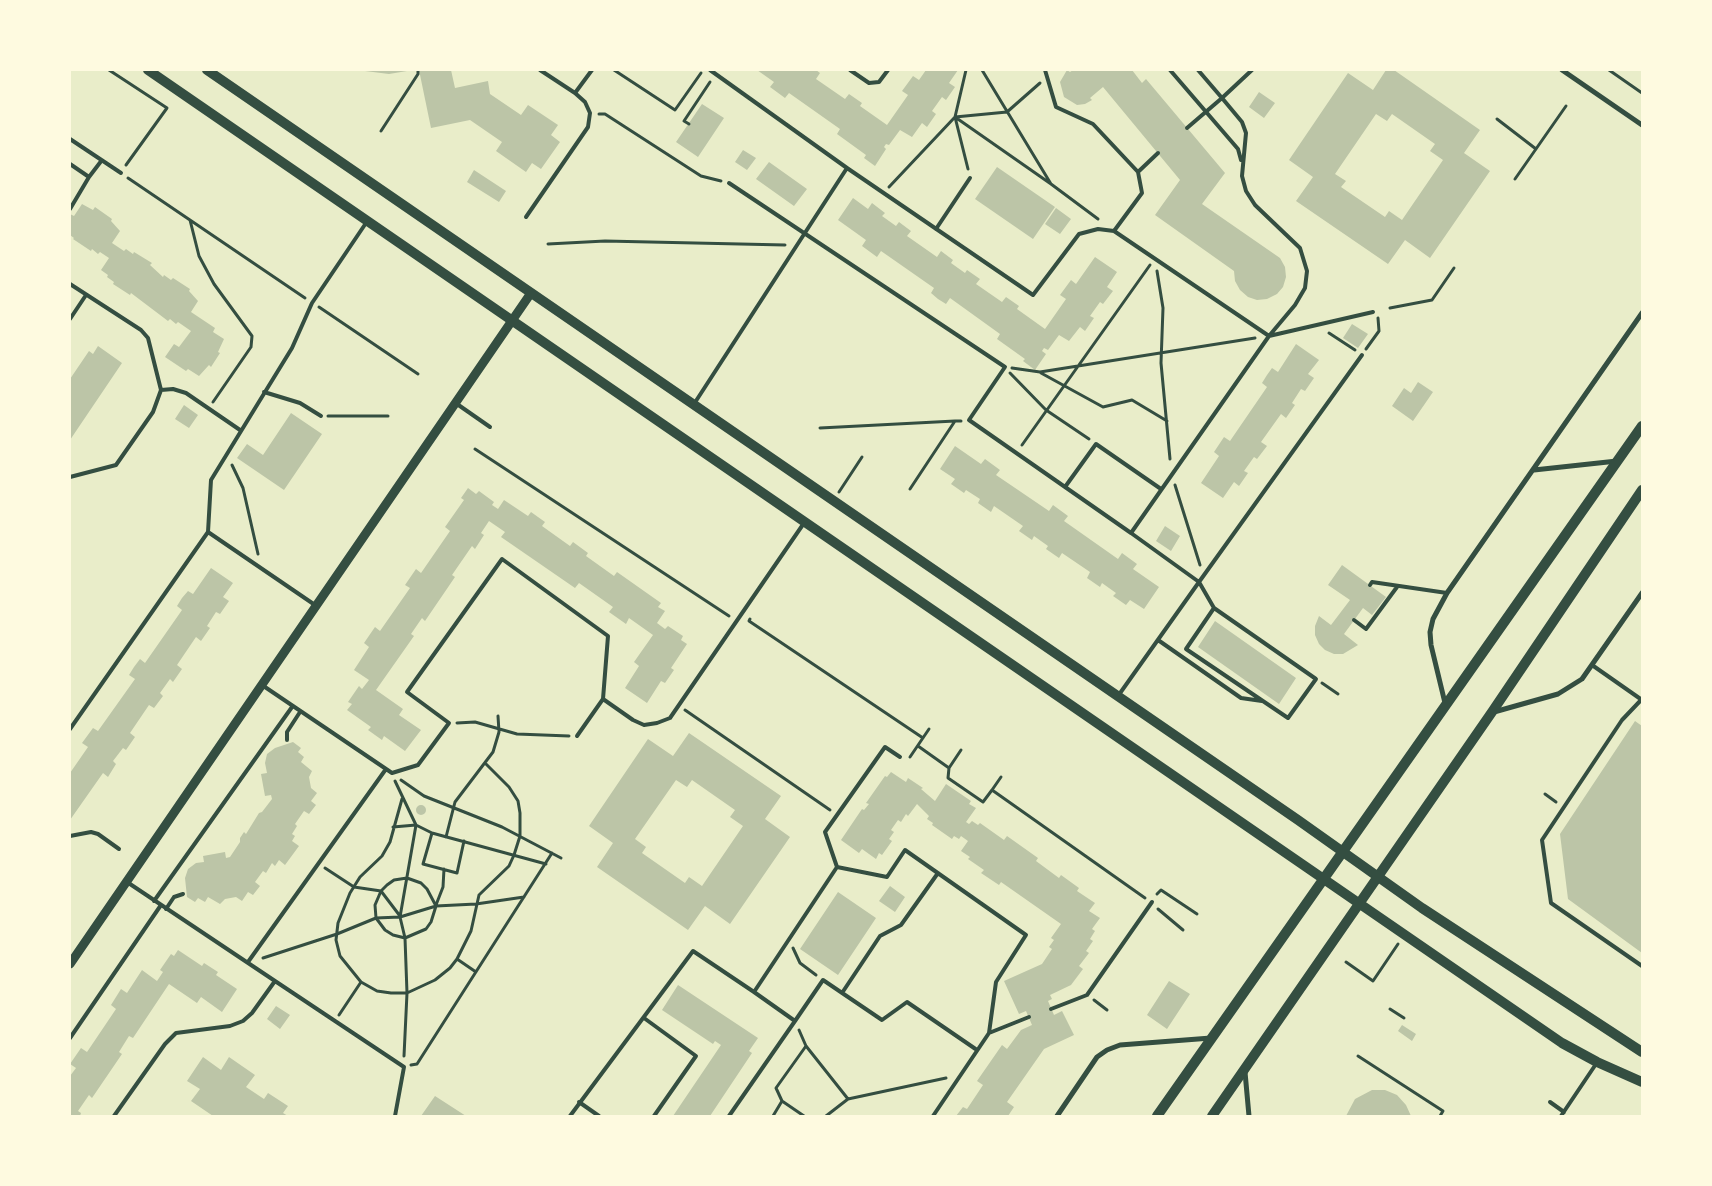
<!DOCTYPE html>
<html>
<head>
<meta charset="utf-8">
<style>
  body { margin:0 }
  #map { position:relative; width:1712px; height:1186px; overflow:hidden; background:#e9edc9; font-family:Commissioner,sans-serif }
  canvas { display:block }
  .frame { position:absolute; inset:0; border:71px solid #fefae0; pointer-events:none }
</style>
</head>
<body>
<div id="map">
<canvas width="1712" height="1186"></canvas>
<div class="frame"></div>
</div>
<script>
const ctx = document.querySelector('canvas').getContext('2d');
ctx.lineJoin = 'round';
function paint(path, color) { ctx.fillStyle = color; ctx.fill(path, 'evenodd'); }
const toPath = rows => new Path2D(rows.map(r => 'M' + r).join(''));
function trace(path, color, width, dash) { ctx.strokeStyle = color; ctx.lineWidth = width; ctx.lineCap = dash ? 'butt' : 'round'; ctx.setLineDash(dash || []); ctx.stroke(path); }
const building = toPath([
  [357,70,407,70,407,71,389,74],
  [419,70,451,70,455,88,488,81,490,94,521,115,528,105,558,125,551,135,560,142,541,169,532,163,526,172,496,151,502,142,470,120,431,128],
  [757,70,816,70,820,73,816,79,845,99,849,94,862,103,860,106,887,125,908,95,902,91,913,76,919,80,926,70,958,70,949,83,955,87,946,100,942,97,932,111,936,114,927,127,922,123,912,137,900,130,889,145,886,144,884,147,886,149,875,166,864,158,866,155,837,134,840,129,789,93,785,98,770,87,774,82],
  [1067,70,1070,72,1073,70,1132,70,1142,83,1146,79,1225,173,1202,204,1280,258,1285,267,1286,277,1283,287,1277,294,1267,299,1257,300,1248,297,1240,290,1235,281,1234,271,1155,215,1180,180,1103,87,1090,98,1092,100,1085,104,1077,105,1064,97,1060,82],
  [1386,70,1394,70,1480,130,1464,153,1490,171,1430,258,1405,240,1388,264,1296,201,1313,177,1289,160,1348,73,1373,90],
  [1376,114,1387,121,1392,114,1435,144,1430,151,1443,160,1402,220,1389,211,1385,217,1341,187,1346,181,1335,174],
  [1259,92,1275,103,1264,118,1249,107],
  [702,104,724,118,698,157,676,142],
  [743,150,756,158,747,170,735,162],
  [769,162,807,189,794,206,756,179],
  [997,167,1055,207,1033,239,975,199],
  [474,170,506,191,499,202,467,182],
  [853,198,868,209,872,203,885,213,882,216,896,226,899,222,911,231,907,236,937,257,941,251,953,260,951,263,965,273,967,270,980,279,976,284,1002,302,1006,297,1019,306,1017,309,1045,329,1066,299,1060,295,1071,280,1076,284,1095,257,1117,272,1107,287,1113,291,1103,304,1100,302,1090,316,1094,318,1085,331,1080,327,1069,341,1059,335,1048,350,1044,348,1042,351,1046,354,1035,370,1023,361,1025,359,997,339,1000,334,950,298,946,304,938,299,931,293,934,288,881,251,877,257,862,246,866,240,838,220],
  [82,204,93,210,95,207,112,219,111,221,120,231,112,243,124,251,126,249,133,254,134,252,152,263,150,265,163,277,164,275,171,280,173,278,190,289,189,291,198,301,191,312,215,328,213,332,224,339,218,352,220,353,211,367,209,365,199,376,188,369,186,371,165,357,174,344,179,347,191,331,178,322,176,324,170,319,168,321,131,293,130,295,113,284,114,282,107,277,108,275,101,270,109,258,100,252,98,254,92,249,91,251,73,239,74,238,70,235,70,214,74,216],
  [1056,208,1071,219,1060,234,1045,224],
  [1352,324,1368,334,1358,348,1343,338],
  [1296,344,1319,360,1308,374,1314,378,1305,391,1301,389,1292,403,1295,405,1286,418,1281,414,1261,442,1267,446,1257,459,1254,457,1244,471,1248,473,1239,486,1234,482,1223,498,1201,483,1219,456,1214,452,1224,437,1230,441,1267,387,1262,383,1267,375,1272,368,1278,372],
  [98,346,122,363,70,440,70,379,89,351,93,354],
  [1418,382,1433,392,1413,421,1392,406,1404,388,1411,393],
  [184,405,198,415,189,428,175,419],
  [291,413,322,434,284,490,237,458,247,444,263,455],
  [955,446,981,464,985,459,1000,470,996,475,1049,511,1053,505,1068,516,1064,521,1118,559,1122,553,1137,564,1133,569,1159,587,1144,609,1130,600,1126,605,1113,596,1116,593,1102,583,1100,587,1087,578,1090,572,1062,553,1059,558,1046,549,1048,546,1034,536,1032,540,1019,531,1023,526,994,506,991,512,978,503,980,499,966,490,964,493,951,484,955,479,940,469],
  [468,488,476,494,479,491,494,502,492,505,498,509,504,500,528,516,531,512,545,522,542,526,570,546,573,542,588,553,586,556,614,576,617,572,661,603,658,607,665,611,657,623,665,629,668,626,683,636,681,640,687,644,671,668,674,670,665,683,661,681,647,703,625,688,639,666,634,662,653,635,629,618,626,624,609,612,613,607,579,583,575,588,501,537,505,532,489,521,481,533,484,535,475,549,472,546,452,575,455,577,425,621,422,618,411,634,414,636,376,690,403,709,399,715,421,730,405,751,384,736,382,740,368,730,371,727,347,710,352,704,348,702,359,686,362,689,369,680,354,670,369,647,364,643,375,627,380,631,410,588,405,585,416,569,421,573,450,531,445,527,464,500,461,498],
  [1165,526,1180,536,1171,551,1156,541],
  [1342,565,1386,597,1372,615,1363,608,1344,634,1358,645,1343,654,1334,654,1325,650,1319,644,1315,635,1315,626,1319,616,1331,625,1350,600,1328,585],
  [211,568,233,583,223,597,229,601,220,614,216,612,207,626,210,628,201,641,196,637,177,665,182,669,173,682,170,679,160,693,163,696,154,708,149,705,130,733,135,737,126,750,123,748,113,761,116,764,108,777,103,773,70,820,70,773,88,747,82,743,93,728,98,731,135,679,129,675,134,667,140,659,145,663,182,610,177,606,182,598,188,591,193,594],
  [1215,621,1296,678,1279,704,1198,647],
  [1635,721,1642,726,1642,953,1568,899,1560,834],
  [689,733,781,796,765,819,790,837,730,924,705,906,688,930,597,867,613,843,589,826,648,739,673,756],
  [676,780,687,787,692,780,735,810,730,817,743,826,702,886,689,877,685,883,642,853,646,847,635,839],
  [293,742,301,748,298,752,304,757,301,762,312,771,309,777,311,788,317,793,311,801,316,805,309,814,304,811,295,824,297,826,292,834,295,836,292,841,299,846,285,865,279,860,275,866,272,863,266,873,263,871,255,882,260,886,253,895,248,892,242,901,236,897,225,899,220,904,208,897,205,902,198,898,195,902,187,897,185,878,188,869,196,863,204,862,203,856,225,852,226,858,230,857,240,842,240,838,244,832,246,834,259,813,262,812,272,799,271,795,265,796,261,774,267,773,265,763,267,754,275,748],
  [891,772,906,782,908,778,923,788,921,789,935,801,946,784,971,801,969,804,976,808,966,822,969,824,972,821,978,825,980,823,1004,840,1007,836,1038,858,1036,861,1059,878,1061,875,1079,888,1077,891,1095,903,1089,911,1100,918,1092,929,1095,931,1090,939,1093,941,1086,951,1089,953,1079,966,1083,969,1071,985,1050,995,1052,999,1048,1001,1054,1015,1062,1011,1074,1035,1044,1049,1007,1102,1014,1107,1008,1116,956,1116,963,1107,967,1109,983,1085,977,1081,1002,1045,1007,1049,1021,1030,1032,1025,1026,1011,1019,1014,1004,981,1042,964,1052,949,1049,947,1054,940,1051,938,1061,924,1001,882,999,885,981,873,984,870,968,859,970,857,961,851,968,841,961,836,959,839,954,836,952,839,932,825,933,823,927,819,929,816,917,804,908,816,906,814,901,822,898,820,891,830,894,832,889,839,892,841,882,855,879,853,876,859,862,849,859,853,841,840,862,809,864,810,869,804,866,803,885,776,887,777],
  '416 810a5 5 0 1 1 10 0a5 5 0 1 1-10 0Z',
  [890,886,905,897,895,912,879,901],
  [838,892,876,918,838,975,800,949],
  [178,950,202,966,204,963,218,972,216,975,237,989,222,1012,201,997,197,1003,169,984,133,1038,129,1036,119,1052,122,1054,92,1098,89,1095,78,1111,81,1113,80,1116,70,1116,70,1076,76,1068,70,1064,81,1048,87,1052,116,1009,111,1005,121,989,127,993,142,970,157,981,163,972,160,970,171,954,174,956],
  [1169,981,1190,994,1167,1029,1147,1015],
  [678,985,758,1038,749,1051,752,1053,710,1116,673,1116,721,1045,715,1041,713,1044,662,1010],
  [276,1006,290,1015,280,1029,267,1019],
  [1402,1025,1416,1034,1412,1041,1398,1031],
  [203,1057,221,1070,229,1057,255,1075,246,1087,264,1099,268,1093,288,1106,283,1113,288,1116,213,1116,191,1101,200,1089,187,1081],
  [1372,1090,1385,1090,1397,1095,1406,1105,1411,1116,1346,1116,1355,1099],
  [435,1096,466,1116,421,1116]
]);
const path = toPath([
  [109,70,167,108,126,165],
  [614,70,675,110,701,73],
  [982,70,1051,184,1098,219],
  [1609,70,1642,93],
  [1040,83,1007,112,955,117,1051,184],
  [599,114,605,114,701,176,721,181],
  [955,117,968,169],
  [1497,119,1536,149],
  [689,124,684,121,710,82],
  [381,131,418,74,418,70],
  [128,178,305,298],
  [1515,179,1566,106],
  [889,187,955,117,966,70],
  [190,220,199,256,214,284,252,336,251,347,213,402],
  [548,244,605,241,785,245],
  [1157,271,1163,308,1161,363,1170,459],
  [319,307,418,374],
  [1390,308,1432,300,1454,268],
  [1329,333,1355,350],
  [1366,349,1379,331,1378,318],
  [1012,368,1040,372,1255,338],
  [1010,373,1046,410,1089,439],
  [1041,373,1103,407,1132,400,1167,421],
  [328,416,388,416],
  [820,428,955,421],
  [1022,445,1150,265],
  [475,449,729,616],
  [232,465,243,488,258,554],
  [1175,485,1200,565],
  [910,489,955,421,961,421],
  [839,492,862,457],
  [750,619,749,621,923,738],
  [1322,683,1338,694],
  [685,710,830,810],
  [457,723,475,722,517,734,569,736],
  [918,746,949,768,961,750],
  [910,757,929,729],
  [949,768,948,778,983,802,992,790],
  [1001,777,992,790,1145,898],
  [401,780,424,796,502,827,561,858],
  [395,781,416,825,400,917,405,938,407,993,404,1056],
  [1545,794,1556,802],
  [402,799,390,842,382,856,360,877,350,893,338,923,336,940,340,956,361,982,377,991,391,993,407,993,435,980,450,968,457,959,471,931,479,895,509,866,514,855,520,836,520,813,518,801,509,787,486,764],
  [393,827,416,825,432,833,546,864],
  [432,833,423,864,457,873,464,841],
  [446,837,455,802,493,752,499,732,498,716],
  [325,868,354,887,381,891,400,916],
  [407,878,421,883,427,889,436,906,431,922,426,929,405,938,393,935,385,930,376,918,375,905,381,891,387,885,394,880,407,878],
  [1157,894,1161,890,1197,914],
  [436,905,443,887,444,869],
  [1158,909,1183,930],
  [793,948,800,963,816,975],
  [263,958,337,934,376,918,400,917,436,906,476,904,524,897],
  [457,959,476,972],
  [1346,962,1373,981,1398,944],
  [1094,1000,1107,1010],
  [1390,1009,1404,1018],
  [339,1015,361,982],
  [799,1030,806,1046,848,1099],
  [1358,1056,1443,1111,1440,1116],
  [411,1065,417,1064,552,853],
  [782,1101,804,1116],
  [773,1116,782,1101,776,1088,806,1046],
  [826,1116,848,1099,946,1078]
]);
const service = toPath([
  [850,70,869,83,879,82,888,70],
  [1045,70,1056,107,1093,124,1138,172,1142,193,1114,231,1269,336,1131,533,1199,582,1118,696],
  [1170,70,1238,149,1241,160],
  [1198,70,1222,98,1252,70],
  [575,93,592,70],
  [1187,128,1222,98,1242,122,1246,133,1242,176,1246,191,1255,205,1300,248,1307,271,1305,288,1295,305,1269,336],
  [70,139,121,173],
  [70,164,89,177,70,209],
  [847,168,1033,295,1079,234,1098,229,1114,231],
  [1138,172,1158,153],
  [89,177,102,160],
  [729,183,1005,367,969,420,1131,533],
  [526,217,588,127,590,113,585,102,575,93,540,70],
  [936,229,970,178],
  [70,284,141,330,148,338,161,390,173,389,186,393,240,430],
  [70,319,86,295],
  [1269,336,1373,312],
  [264,392,300,403,321,416],
  [457,404,490,427],
  [694,404,847,168,710,70],
  [70,477,116,465,153,412,161,390],
  [1065,487,1096,444,1161,489],
  [1370,585,1372,582,1447,593],
  [315,605,208,532,211,480,292,348,312,303,366,223],
  [1214,608,1186,649,1288,718,1316,679,1214,608,1199,582,1362,355],
  [1354,620,1366,629,1397,587],
  [1158,640,1241,698,1262,701],
  [1592,665,1642,700],
  [262,685,392,773,418,765,449,723,407,692,502,559,608,636,603,699],
  [1642,699,1622,720,1542,840,1551,903,1642,966],
  [70,729,208,532],
  [577,736,603,699,633,720,644,725,657,723,670,718,804,523],
  [287,740,287,732,300,712],
  [70,836,91,832,98,834,119,849],
  [837,867,825,832,885,747,900,757],
  [127,882,275,981],
  [154,901,292,707],
  [166,909,174,897,183,894],
  [248,962,386,769],
  [842,993,880,936,901,925,938,873],
  [1051,1009,1087,995,1152,902],
  [644,1018,696,1056,654,1116],
  [795,1021,823,980,882,1020,907,1002,977,1050],
  [989,1033,1029,1017],
  [70,1038,161,905],
  [579,1102,599,1116],
  [1550,1102,1564,1112],
  [114,1116,165,1044,176,1033,230,1026,243,1021,252,1013,275,981,404,1067,395,1116],
  [570,1116,693,951,754,992,837,867,887,877,905,850,1026,935,996,982,989,1033,933,1116],
  [729,1116,795,1021,754,992],
  [1561,1116,1596,1064]
]);
const minor = toPath([
  [1562,70,1642,125],
  [1534,470,1617,461],
  [1445,703,1431,645,1430,632,1433,619,1447,593,1642,313],
  [1494,712,1558,694,1582,679,1642,593],
  [1245,1072,1249,1116],
  [1057,1116,1097,1057,1107,1050,1120,1045,1211,1038]
]);
const tertiary = toPath([
  [70,964,531,293]
]);
const secondary = toPath([
  [148,70,1562,1043,1597,1062,1642,1082],
  [207,70,1298,820,1422,908,1642,1052],
  [1157,1116,1642,426],
  [1212,1116,1492,712,1642,490]
]);
paint(building, '#bcc5a7');
trace(path, '#344e41', 3);
trace(service, '#344e41', 4);
trace(minor, '#344e41', 5);
trace(tertiary, '#344e41', 9);
trace(secondary, '#344e41', 10);
</script>
</body>
</html>
